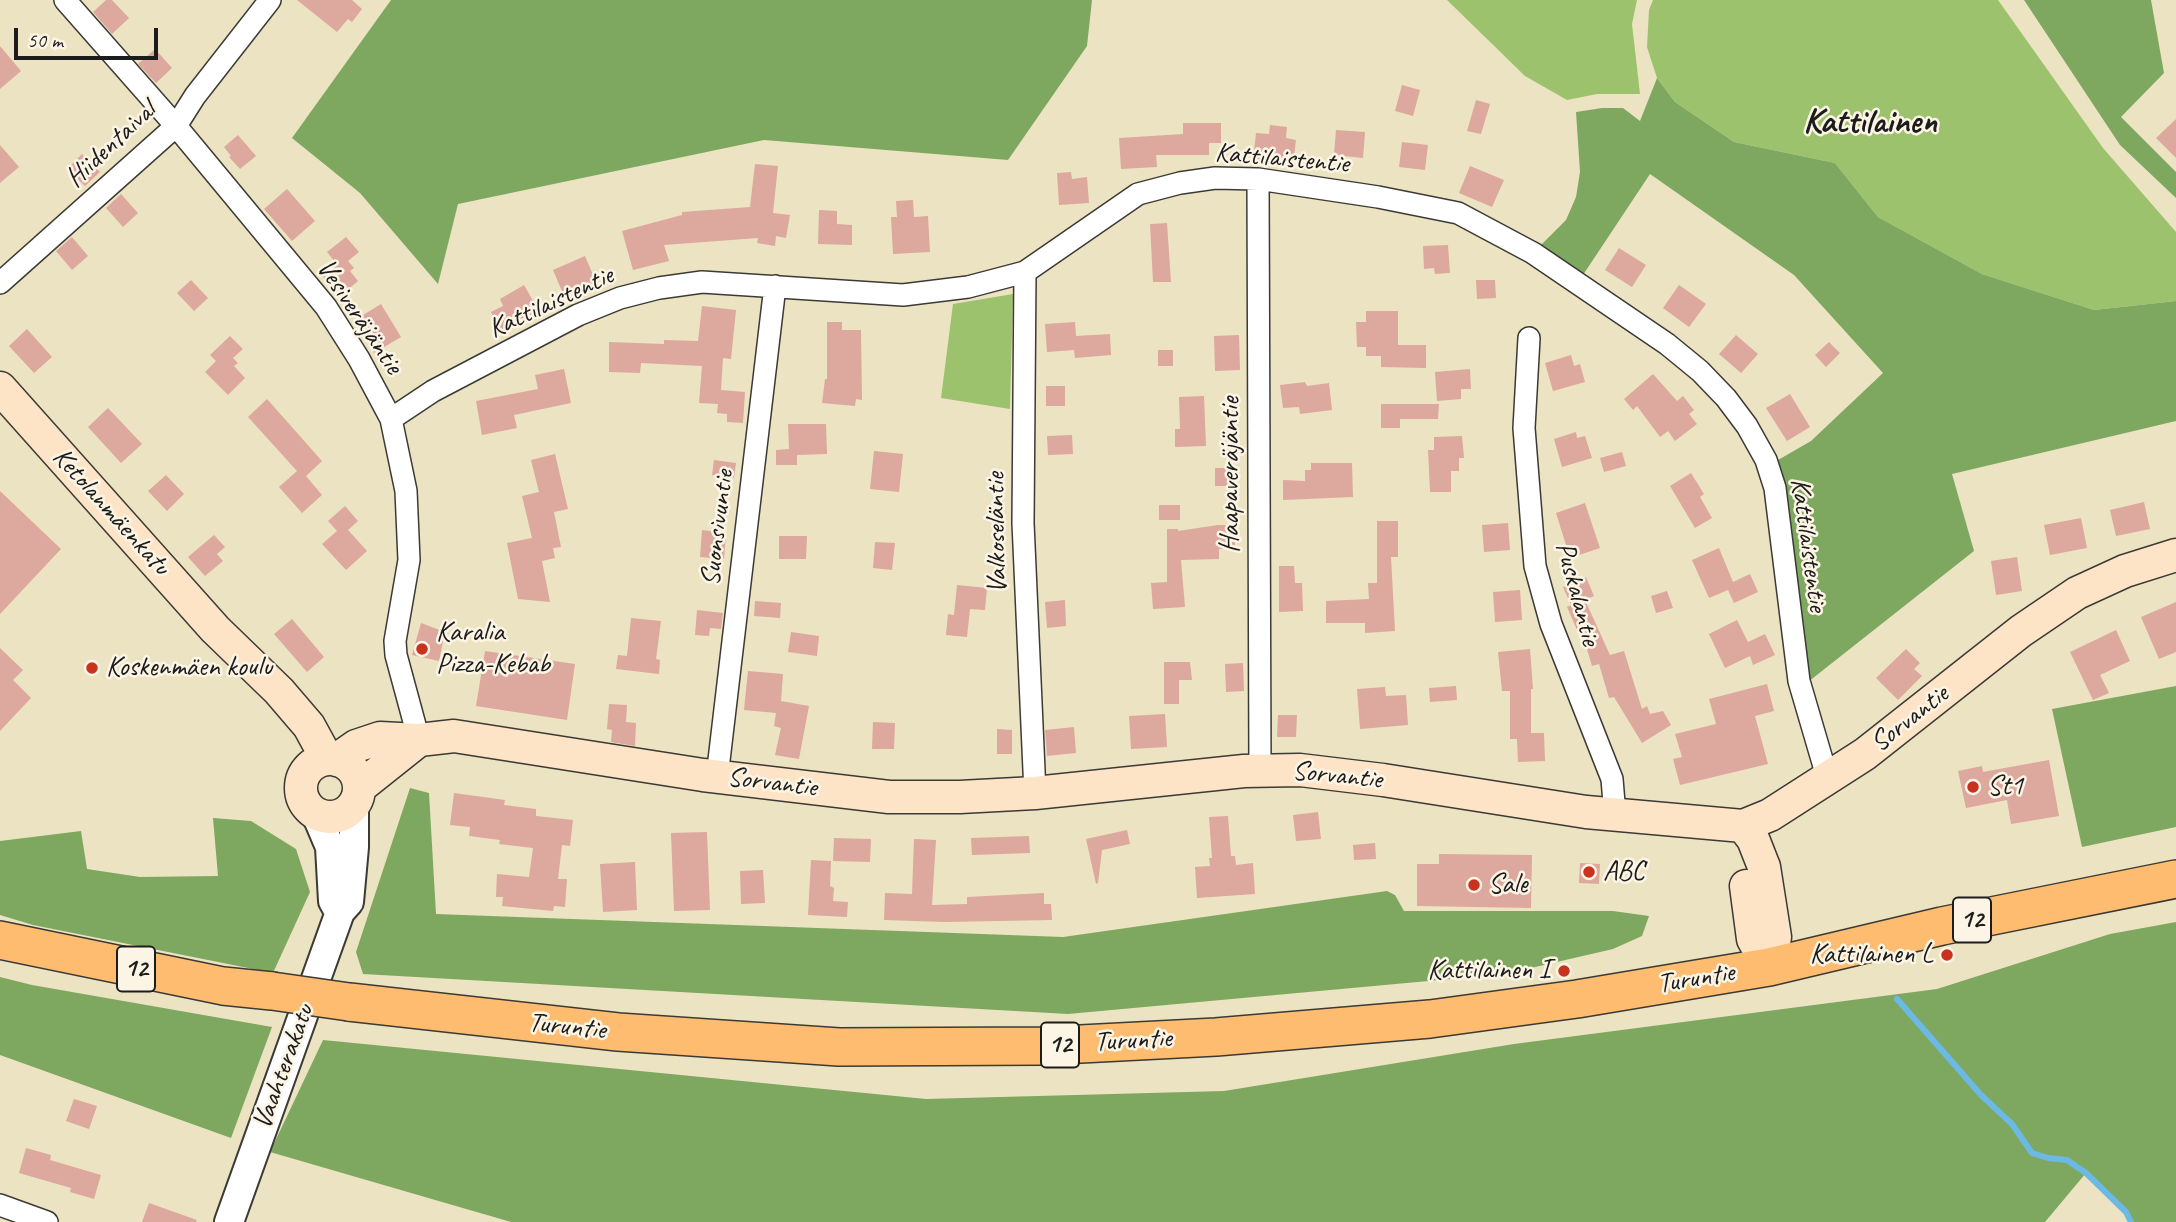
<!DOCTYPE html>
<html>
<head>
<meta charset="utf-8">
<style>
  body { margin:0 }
  #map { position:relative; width:2176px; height:1222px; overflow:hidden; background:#ece3c2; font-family:Caveat,sans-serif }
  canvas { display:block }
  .scale { position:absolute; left:14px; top:28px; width:144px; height:32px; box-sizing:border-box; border:4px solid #1c1c1c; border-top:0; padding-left:9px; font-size:21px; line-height:24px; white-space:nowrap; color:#1c1c1c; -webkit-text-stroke:5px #fcf5e5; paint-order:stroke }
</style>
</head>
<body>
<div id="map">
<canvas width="2176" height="1222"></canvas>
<div class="scale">50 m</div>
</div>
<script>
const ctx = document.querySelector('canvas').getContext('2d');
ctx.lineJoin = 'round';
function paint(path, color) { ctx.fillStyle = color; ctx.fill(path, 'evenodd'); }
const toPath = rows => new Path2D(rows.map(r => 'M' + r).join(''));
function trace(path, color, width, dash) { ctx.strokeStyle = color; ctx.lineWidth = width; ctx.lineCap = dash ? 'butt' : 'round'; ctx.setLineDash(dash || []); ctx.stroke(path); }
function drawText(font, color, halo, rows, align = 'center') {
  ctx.font = font + ' Caveat,sans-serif'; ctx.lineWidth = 5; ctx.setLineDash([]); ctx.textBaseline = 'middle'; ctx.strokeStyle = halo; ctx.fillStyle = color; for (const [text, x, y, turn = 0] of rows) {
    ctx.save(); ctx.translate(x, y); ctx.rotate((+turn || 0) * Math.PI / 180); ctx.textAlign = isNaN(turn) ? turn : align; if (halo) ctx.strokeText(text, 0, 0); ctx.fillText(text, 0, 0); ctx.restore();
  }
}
const green = toPath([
  [1447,0,1637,0,1632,24,1640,94,1597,94,1567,100,1525,76],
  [1653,0,1998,0,2103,148,2176,232,2176,301,2094,310,1982,274,1878,217,1835,163,1734,142,1675,102,1657,78,1647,47,1649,10],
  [1013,294,1010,409,941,398,953,304]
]);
const forest = toPath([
  [391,0,1092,0,1087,46,1008,160,764,140,458,204,438,284,360,193,292,138],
  [2024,0,2151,0,2164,73,2121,117,2176,172,2176,198,2120,145],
  [1657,78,1675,102,1734,142,1835,163,1878,217,1982,274,2094,310,2176,301,2176,421,1952,474,1974,551,1808,682,1789,521,1778,460,1811,441,1883,373,1794,275,1650,174,1577,284,1533,253,1566,220,1576,197,1580,172,1576,112,1602,108,1623,108,1640,121],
  [2176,686,2176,827,2082,847,2052,709],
  [410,788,429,793,436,914,1063,937,1387,891,1395,895,1404,911,1613,911,1649,916,1642,936,1613,949,1505,974,1068,1014,363,974,356,952],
  [213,818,251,821,296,849,310,892,273,973,33,925,0,915,0,841,81,831,87,869,140,877,218,876],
  [2176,922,2176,1222,2131,1222,2126,1212,2086,1173,2045,1222,511,1222,270,1152,323,1040,926,1099,1224,1091,1514,1044,1937,989,2110,934],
  [0,977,32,985,272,1027,231,1138,0,1055]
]);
const stream = toPath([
  [1897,999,1981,1095,2012,1124,2032,1153,2048,1158,2067,1160,2086,1173,2126,1212,2131,1222]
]);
const building = toPath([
  [106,0,112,0,129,18,112,34,93,12],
  [297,0,352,0,362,9,352,22,348,19,337,32],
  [0,46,21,71,0,89],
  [155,49,172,68,156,83,138,64],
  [1402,85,1420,90,1413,116,1395,111],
  [1476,100,1490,104,1481,134,1467,131],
  [2176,119,2176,158,2156,138],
  [1183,123,1221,123,1221,143,1209,143,1209,155,1156,155,1157,167,1121,169,1119,138,1183,134],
  [1270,125,1287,127,1286,138,1296,140,1293,165,1253,161,1256,133,1269,134],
  [1336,130,1365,132,1363,158,1334,155],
  [238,135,256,156,240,169,229,157,231,156,224,147],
  [1402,142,1428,145,1425,170,1399,167],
  [0,145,19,167,0,183],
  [82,154,100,172,85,186,67,169],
  [755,164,778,166,773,213,790,215,786,238,776,236,775,246,757,243,758,238,664,245,669,261,633,270,622,231,682,215,682,212,750,207],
  [1470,166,1504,180,1492,207,1459,193],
  [1071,172,1072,179,1087,177,1089,203,1059,205,1057,173],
  [287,189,315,221,292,241,264,209],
  [121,194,138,213,123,227,106,208],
  [913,200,914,217,928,216,930,252,893,254,891,217,897,217,896,201],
  [819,210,837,211,837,224,852,225,852,245,818,244],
  [1167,223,1171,282,1153,282,1150,224],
  [72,237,88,256,72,270,56,251],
  [346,237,359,252,348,261,354,268,350,271,358,281,339,297,320,273,334,261,327,252],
  [1448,245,1450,273,1435,274,1434,268,1424,269,1423,246],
  [1619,248,1646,265,1632,287,1605,270],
  [585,256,596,282,564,296,553,270],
  [191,280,208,298,194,311,177,293],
  [1476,280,1495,280,1496,298,1477,299],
  [524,285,540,313,503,334,491,312,503,306,500,299],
  [1679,285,1706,304,1689,327,1663,308],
  [381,304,401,337,374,353,355,320],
  [702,306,736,310,731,359,723,358,721,390,745,392,743,423,727,422,727,414,717,413,718,404,699,403,702,366,641,363,640,373,609,372,609,342,664,344,664,340,698,341],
  [1366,311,1398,311,1398,345,1426,345,1426,368,1381,367,1381,356,1366,356,1366,347,1357,347,1356,322,1366,322],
  [827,322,842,322,842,330,861,330,862,400,856,399,855,406,822,403,825,379,827,379],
  [1075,322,1076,336,1110,334,1111,355,1075,358,1074,350,1047,352,1045,324],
  [27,329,52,357,34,373,9,346],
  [1239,335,1240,370,1215,371,1214,336],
  [1736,335,1758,354,1741,373,1719,354],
  [230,336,243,349,233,358,238,363,234,366,245,378,228,395,205,372,216,361,210,355],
  [1829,342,1840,353,1826,367,1815,355],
  [1158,350,1173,350,1173,366,1158,366],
  [1571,355,1574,366,1580,364,1585,382,1553,391,1545,363],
  [564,369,571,403,514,415,517,428,482,435,476,401,538,389,535,375],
  [1470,369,1471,389,1461,389,1461,399,1437,401,1435,372],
  [1653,374,1677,401,1683,396,1694,410,1689,414,1697,424,1675,441,1668,431,1660,437,1637,406,1633,410,1624,399],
  [1305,382,1307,386,1329,383,1332,410,1300,414,1299,407,1283,408,1280,385],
  [1046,386,1065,386,1065,406,1046,406],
  [1790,394,1810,427,1787,441,1766,408],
  [1204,396,1206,446,1175,447,1175,429,1180,429,1179,397],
  [267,399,322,461,306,476,322,495,302,513,279,487,297,471,248,417],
  [1381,404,1439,404,1438,419,1400,419,1400,428,1381,428],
  [108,408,142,444,121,463,88,427],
  [788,424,826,424,827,454,797,455,797,465,776,465,776,450,789,449],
  [1576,432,1577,438,1585,436,1592,458,1562,467,1554,439],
  [1072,435,1073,454,1048,455,1047,436],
  [1462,436,1464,458,1459,458,1459,471,1451,471,1451,492,1430,492,1428,450,1434,450,1434,437],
  [874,451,903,454,899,492,870,489],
  [1622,452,1626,466,1604,472,1600,458],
  [555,454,568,509,554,512,561,547,553,548,555,558,542,561,550,602,518,599,507,543,532,538,522,496,539,492,531,460],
  [714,460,736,463,734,478,712,475],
  [1311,463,1352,463,1353,497,1283,500,1283,480,1305,481,1305,470,1311,470],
  [1215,468,1235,468,1235,486,1215,486],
  [1691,473,1704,494,1700,497,1712,518,1695,528,1670,486],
  [166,475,184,494,167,511,148,491],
  [0,491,61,549,0,614],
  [2144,502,2150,529,2116,536,2110,510],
  [1585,503,1600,548,1570,558,1556,513],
  [1159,505,1180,505,1180,520,1159,520],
  [345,506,358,521,348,530,367,551,346,570,322,544,337,531,328,521],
  [2081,518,2087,548,2050,555,2044,525],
  [1377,521,1398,521,1398,557,1391,557,1395,631,1365,633,1365,623,1326,623,1326,601,1369,599,1368,583,1377,583],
  [1508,523,1510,550,1484,552,1482,525],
  [1218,525,1235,525,1235,549,1219,549,1219,559,1181,560,1185,607,1153,609,1151,583,1167,582,1167,529,1178,529,1178,531],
  [702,530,726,533,724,559,700,557],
  [214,535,225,547,217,554,223,561,205,576,188,557],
  [779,536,807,536,806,559,779,559],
  [875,542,895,543,892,570,873,568],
  [1719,548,1733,582,1750,574,1758,592,1734,603,1728,590,1709,598,1692,560],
  [2017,557,2022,591,1996,595,1991,561],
  [1279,566,1294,566,1295,583,1302,583,1303,611,1279,612],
  [1586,577,1594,596,1585,600,1610,655,1624,651,1642,709,1647,706,1650,714,1663,711,1671,725,1642,743,1614,697,1609,698,1599,664,1592,666,1581,629,1577,630,1567,607,1571,605,1563,587],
  [957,585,987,588,985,610,970,609,967,637,946,635,948,614,954,615],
  [1520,590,1522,620,1495,622,1493,592],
  [1667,591,1673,608,1656,613,1651,596],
  [1065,600,1066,626,1047,628,1045,602],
  [755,601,781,603,780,618,754,616],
  [2176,602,2176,652,2159,659,2141,617],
  [697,610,723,613,721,629,710,628,709,636,695,635],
  [631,618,661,621,656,659,660,660,659,674,616,669,618,655,627,656],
  [292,619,324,657,307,672,274,634],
  [1737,620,1748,642,1765,634,1775,655,1753,665,1750,656,1725,668,1709,634],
  [421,623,445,632,439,661,412,655],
  [2116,630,2130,661,2100,675,2109,693,2093,700,2070,652],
  [791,632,819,636,817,656,788,652],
  [0,648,23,670,13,680,31,698,0,731],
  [1530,649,1533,689,1531,689,1531,733,1544,733,1545,761,1518,762,1517,739,1510,739,1510,691,1502,691,1498,652],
  [1906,649,1920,663,1914,669,1922,676,1898,700,1876,678],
  [485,651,575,664,567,720,476,706],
  [1164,662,1190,662,1192,680,1179,680,1179,704,1164,704],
  [1243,663,1244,691,1226,692,1225,664],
  [748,671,783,674,781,701,809,706,799,759,775,755,781,728,774,726,776,713,744,710],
  [1767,684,1774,711,1755,716,1768,764,1680,785,1673,759,1682,757,1675,734,1716,724,1709,699],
  [1456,686,1457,700,1430,702,1429,688],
  [1385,687,1386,696,1406,695,1408,725,1360,729,1357,689],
  [609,704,627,705,626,722,636,723,635,746,611,742,612,730,607,729],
  [1165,714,1167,747,1131,749,1129,716],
  [1278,715,1297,715,1296,737,1277,737],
  [873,722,895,723,894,749,872,749],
  [1074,727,1076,753,1047,756,1045,730],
  [997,729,1012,730,1012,754,997,754],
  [2049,760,2059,816,2011,824,2007,800,1966,808,1958,771,1982,766,1983,772],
  [454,793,505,800,504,805,536,809,536,816,573,820,570,846,562,845,558,879,567,879,565,907,554,906,553,911,502,906,503,897,496,897,497,874,529,877,533,848,499,844,500,840,469,836,470,827,450,825],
  [1318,812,1321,839,1296,841,1293,815],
  [1228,816,1231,856,1235,856,1236,865,1253,863,1255,894,1197,898,1195,867,1210,866,1209,858,1212,858,1209,817],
  [1127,830,1130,844,1102,850,1098,883,1096,884,1086,839],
  [707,832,710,910,674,911,671,833],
  [1029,836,1030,853,972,855,971,838],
  [834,838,871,839,870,862,833,861],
  [914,839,936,840,932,905,967,904,967,897,1044,893,1044,904,1051,904,1052,920,945,922,884,920,885,893,912,894],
  [1375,843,1376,859,1354,860,1353,845],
  [1439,854,1532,855,1531,908,1417,906,1417,864,1439,864],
  [811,860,831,861,830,886,834,888,833,901,848,902,847,917,808,915],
  [635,862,637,910,603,912,600,864],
  [1580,863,1600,864,1599,884,1579,883],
  [763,870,765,903,741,904,740,871],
  [74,1099,97,1106,89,1129,66,1121],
  [26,1148,51,1155,50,1160,101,1175,94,1199,70,1192,71,1188,19,1173],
  [149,1203,197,1220,196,1222,142,1222]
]);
const minor = toPath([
  [65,0,176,126,326,307,359,359,391,419,406,491,409,560,395,641,396,655,419,740],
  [1258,179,1260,770],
  [1025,272,1023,523,1035,793],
  [0,283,176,126,195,96,270,0],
  [1529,338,1524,428,1535,566,1551,624,1612,779,1615,815],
  [391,419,433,391,578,315,620,298,659,288,702,282,903,295,968,287,1025,272,1138,194,1180,183,1215,178,1258,179,1378,197,1458,213,1533,253,1667,344,1700,371,1726,398,1747,426,1766,460,1775,488,1799,681,1828,780],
  [717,777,775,286],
  [0,1205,47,1222]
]);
const tertiary = toPath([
  [316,814,330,847,333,901,338,910],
  [229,1222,340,912,349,902,354,847,354,805]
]);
const secondary = toPath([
  [0,388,215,629,279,691,309,726,327,759],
  '301 788a29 29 0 1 1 58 0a29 29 0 1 1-58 0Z',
  [336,760,356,746,380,738,419,740,454,736,703,775,889,797,960,797,1035,793,1244,771,1300,770,1383,780,1586,812,1743,826,1770,815,1865,754,2021,631,2077,593,2125,571,2176,555],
  [360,787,419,740],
  [1743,826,1753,839,1764,867,1775,937,1769,967],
  [1746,886,1753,939,1769,967]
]);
const trunk = toPath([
  [0,940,223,986,272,991],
  [349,1002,618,1032,839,1047,1042,1046,1216,1037,1430,1019,1577,999,1769,967,1942,926,2176,879]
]);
const trunkBridge = toPath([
  [272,991,349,1002]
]);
const markers = [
  [422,649,7,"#c8321e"],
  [92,668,7,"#c8321e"],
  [1973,787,7,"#c8321e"],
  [1589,872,7,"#c8321e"],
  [1474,885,7,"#c8321e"],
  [1947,955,7,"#c8321e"],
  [1564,971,7,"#c8321e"]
];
const shields = [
  [1972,920,38],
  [136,969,38],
  [1060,1045,38]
];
const shieldNames = [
  ["12",1972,920],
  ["12",136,969],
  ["12",1060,1045]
];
const streetNames = [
  ["Hiidentaival",111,145,-43],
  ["Kattilaistentie",1282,159,5],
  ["Kattilaistentie",551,303,-25],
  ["Vesiveräjäntie",359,317,56],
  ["Haapaveräjäntie",1231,475,-90],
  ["Ketolanmäenkatu",111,512,48],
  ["Suonsivuntie",718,528,-83],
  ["Valkoseläntie",997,533,-91],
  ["Kattilaistentie",1808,545,82],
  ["Puskalantie",1577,594,75],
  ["Sorvantie",1910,719,-38],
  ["Sorvantie",1337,776,6],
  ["Sorvantie",772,783,7],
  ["Turuntie",1696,979,-9],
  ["Turuntie",567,1027,6],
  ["Turuntie",1133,1041,-3],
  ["Vaahterakatu",284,1067,-70]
];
const poiNames = [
  ["Karalia",436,633],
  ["Pizza-Kebab",436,665],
  ["Koskenmäen koulu",106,668],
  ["St1",1987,787],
  ["ABC",1603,872],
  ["Sale",1488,885],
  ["Kattilainen L",1933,955,"right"],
  ["Kattilainen I",1550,971,"right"]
];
const districtNames = [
  ["Kattilainen",1870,123]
];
paint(green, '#9dc26d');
paint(forest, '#7ea860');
trace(stream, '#6cb9e6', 6);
paint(building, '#dda89d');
trace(minor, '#3b3a35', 24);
trace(tertiary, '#3b3a35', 32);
trace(secondary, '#3b3a35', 35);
trace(trunk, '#3b3a35', 40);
trace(minor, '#fff', 21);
trace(tertiary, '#fff', 28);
trace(secondary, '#fee4c6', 32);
trace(trunk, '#fdbc70', 37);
trace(trunkBridge, '#3b3a35', 40, []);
trace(trunkBridge, '#fdbc70', 37);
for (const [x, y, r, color] of markers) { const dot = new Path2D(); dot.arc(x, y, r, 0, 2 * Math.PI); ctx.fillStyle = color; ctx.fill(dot); trace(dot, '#fcf5e5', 2.5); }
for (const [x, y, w] of shields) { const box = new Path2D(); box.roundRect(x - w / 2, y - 22.5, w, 45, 5); ctx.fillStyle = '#fcf5e5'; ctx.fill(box); trace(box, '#1c1c1c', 2); }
drawText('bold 26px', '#1c1c1c', null, shieldNames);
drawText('28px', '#1c1c1c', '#fcf5e5', streetNames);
drawText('28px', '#1c1c1c', '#fcf5e5', poiNames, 'left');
drawText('bold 35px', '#1c1c1c', '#fcf5e5', districtNames);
</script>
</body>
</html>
